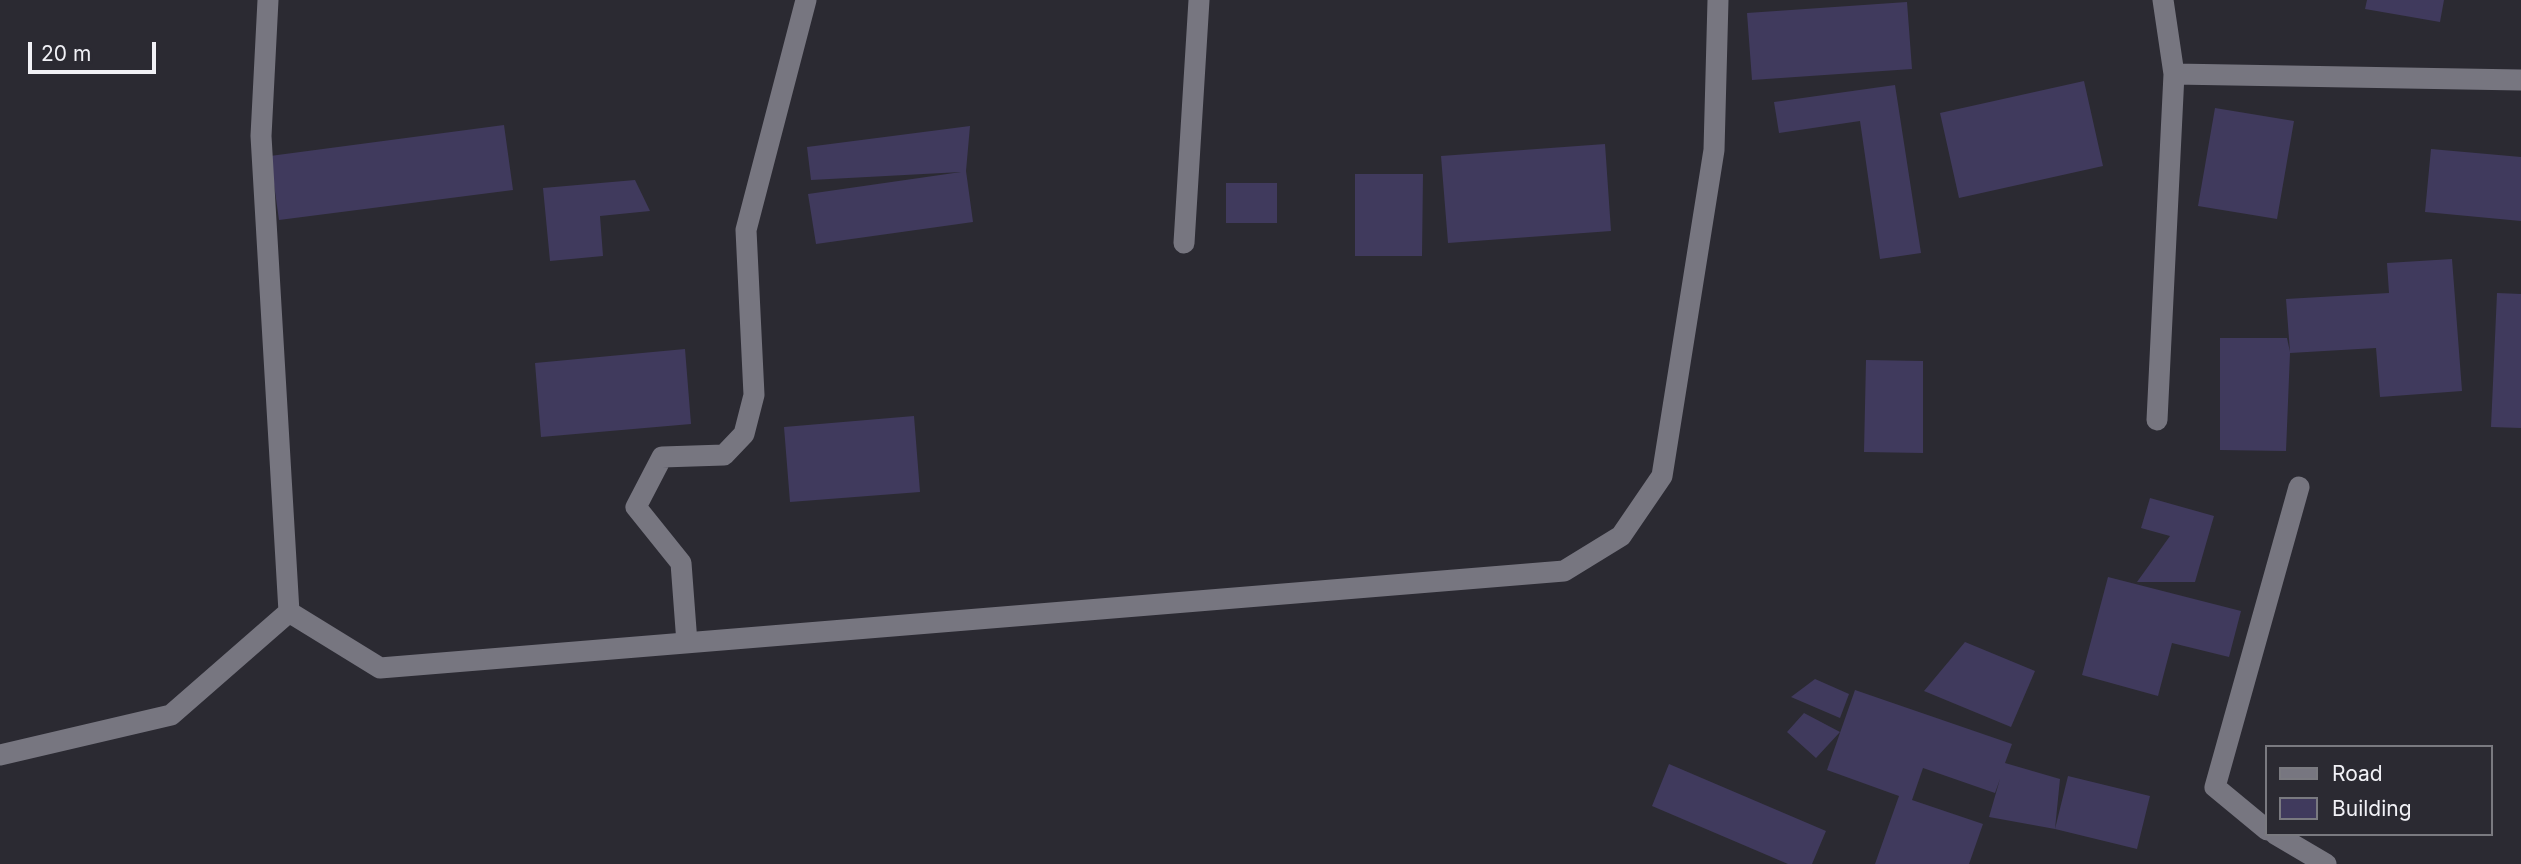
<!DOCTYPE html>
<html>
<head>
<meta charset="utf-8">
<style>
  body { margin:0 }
  #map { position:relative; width:2521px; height:864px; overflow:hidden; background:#2b2a32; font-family:Inter,sans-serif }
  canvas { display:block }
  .legend { position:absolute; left:2265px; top:745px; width:228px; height:91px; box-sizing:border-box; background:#2b2a32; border:2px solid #7a7a80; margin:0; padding:9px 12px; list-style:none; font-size:21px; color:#f1f1f6 }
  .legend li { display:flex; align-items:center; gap:14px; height:35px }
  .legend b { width:35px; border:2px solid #7a7a80 }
  .scale { position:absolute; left:28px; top:42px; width:128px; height:32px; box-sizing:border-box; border:4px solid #f1f1f6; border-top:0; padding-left:9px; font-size:21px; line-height:24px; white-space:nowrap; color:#f1f1f6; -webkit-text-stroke:5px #2b2a32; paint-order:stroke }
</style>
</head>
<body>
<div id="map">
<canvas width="2521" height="864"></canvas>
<ul class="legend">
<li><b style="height:9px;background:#777680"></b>Road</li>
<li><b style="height:19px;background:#403a5d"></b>Building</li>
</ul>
<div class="scale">20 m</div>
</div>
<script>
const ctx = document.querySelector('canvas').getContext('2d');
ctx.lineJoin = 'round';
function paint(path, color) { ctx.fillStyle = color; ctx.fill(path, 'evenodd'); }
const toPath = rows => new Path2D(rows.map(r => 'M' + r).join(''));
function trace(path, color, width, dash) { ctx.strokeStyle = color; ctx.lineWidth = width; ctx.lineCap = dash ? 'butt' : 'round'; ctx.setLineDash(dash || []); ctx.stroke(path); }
const building = toPath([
  [2367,0,2444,0,2440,22,2365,9],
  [1907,2,1912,69,1752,80,1747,13],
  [2084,81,2103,166,1959,198,1940,113],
  [1895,85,1921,253,1880,259,1860,121,1779,133,1774,102],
  [2215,108,2294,121,2277,219,2198,206],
  [504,125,513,190,279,220,270,156],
  [970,126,966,171,973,222,816,244,808,194,961,172,811,180,807,147],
  [1605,144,1611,231,1448,243,1441,156],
  [2431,149,2521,157,2521,221,2425,212],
  [1355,174,1423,174,1422,256,1355,256],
  [635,180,650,211,600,216,603,256,550,261,543,188],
  [1226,183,1277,183,1277,223,1226,223],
  [2452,259,2462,391,2380,397,2376,348,2290,353,2286,451,2220,450,2220,338,2287,338,2290,352,2286,299,2389,293,2387,263],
  [2497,293,2521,294,2521,428,2491,427],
  [685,349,691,424,541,437,535,363],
  [1866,360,1923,361,1923,453,1864,452],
  [914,416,920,492,790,502,784,427],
  [2150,498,2214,516,2195,582,2137,582,2170,536,2141,528],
  [2108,577,2241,611,2229,657,2172,643,2158,696,2082,675],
  [1965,642,2035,671,2011,727,1924,691],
  [1815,679,1849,694,1840,718,1791,697],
  [1855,690,2012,744,2005,763,2060,779,2055,829,2068,776,2150,796,2137,849,2055,829,1989,817,2000,779,1995,793,1923,768,1912,800,1983,824,1969,864,1875,864,1899,796,1827,770],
  [1804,713,1840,732,1816,758,1787,732],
  [1669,764,1826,831,1812,864,1788,864,1652,806]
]);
const minor = toPath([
  [268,0,261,136,289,612],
  [2174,74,2521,80],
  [1184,243,1199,0],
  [2157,420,2174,74,2163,0],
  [687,643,681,563,636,507,662,457,724,455,744,434,754,395,746,230,806,0],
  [0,755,171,715,289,612,380,668,1564,571,1621,536,1662,476,1714,150,1718,0],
  [2267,830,2215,787,2299,487],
  [2275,834,2326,864]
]);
paint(building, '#403a5d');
trace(minor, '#777680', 21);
</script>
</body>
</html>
